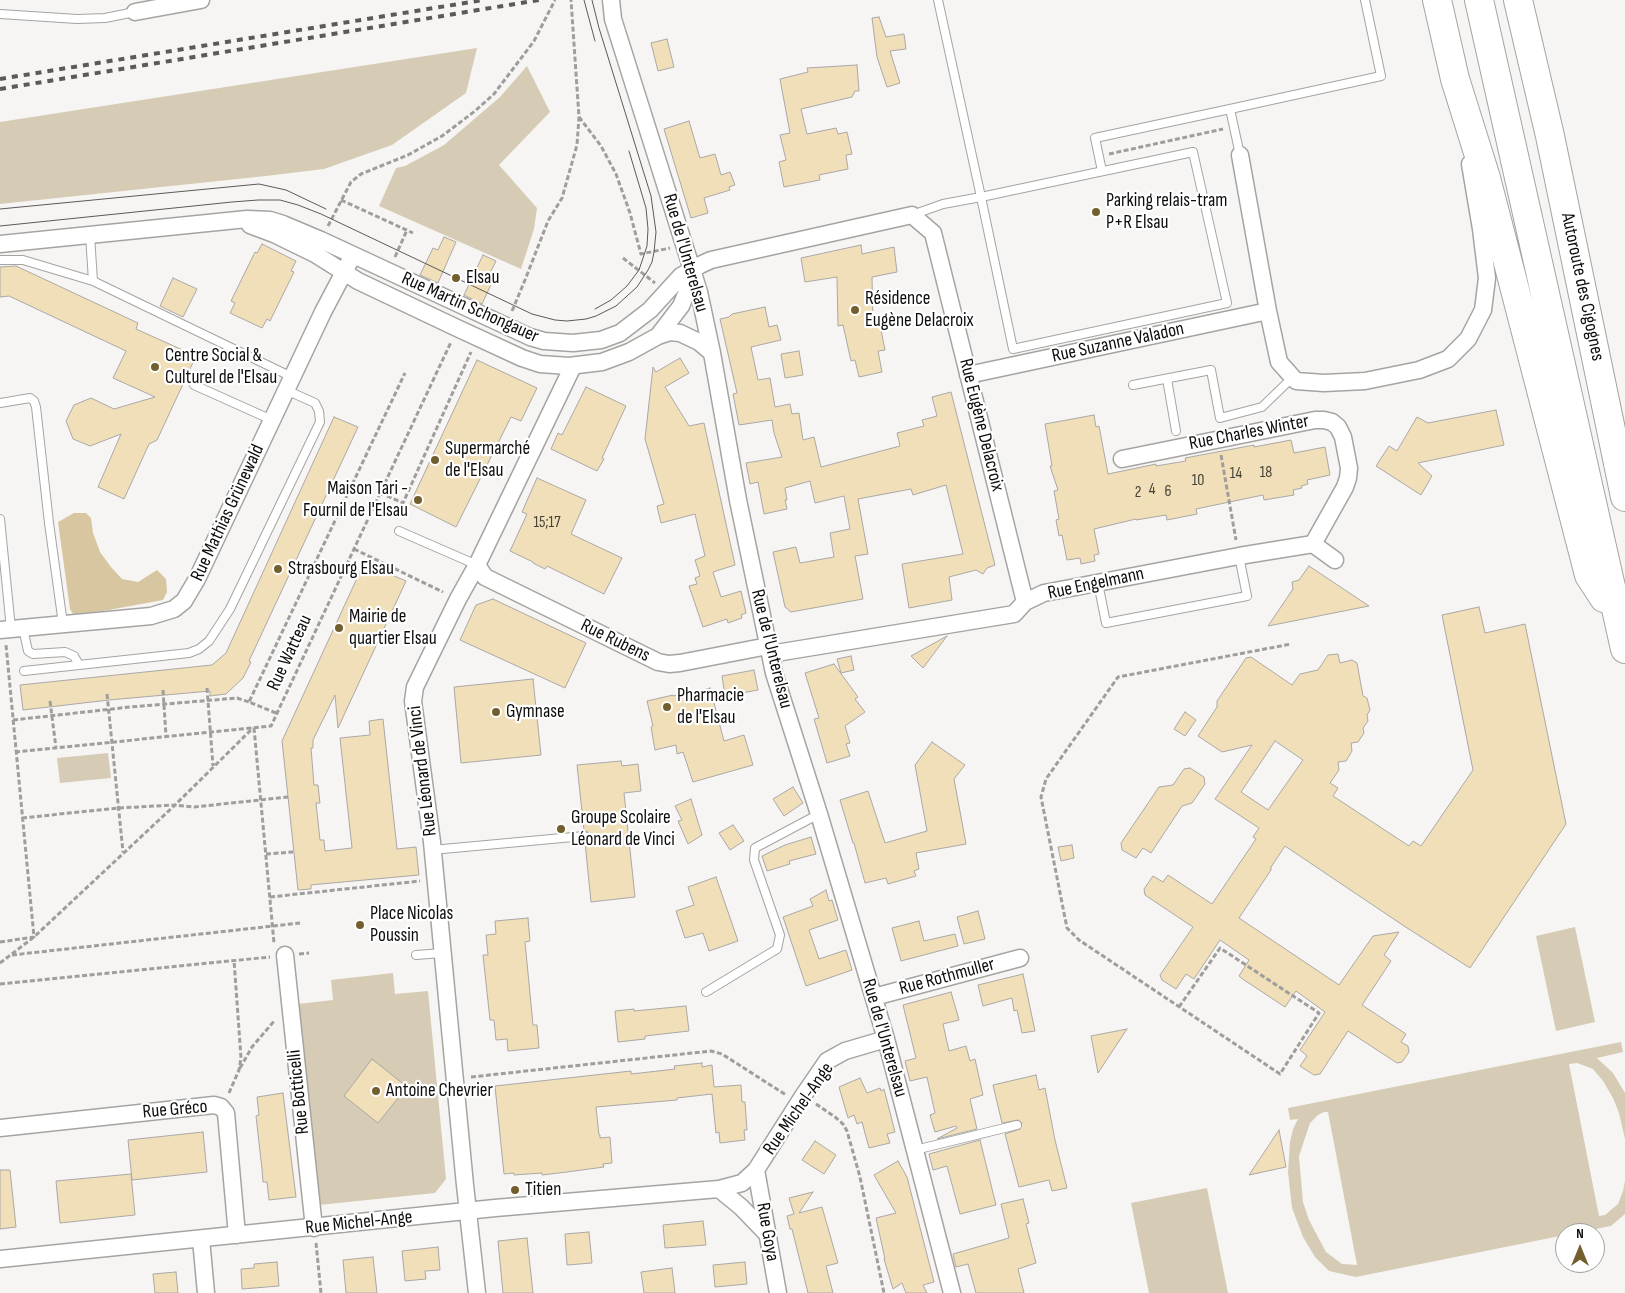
<!DOCTYPE html>
<html>
<head>
<meta charset="utf-8">
<style>
  body { margin:0 }
  #map { position:relative; width:1625px; height:1293px; overflow:hidden; background:#f7f5f3; font-family:"Sofia Sans Condensed",sans-serif }
  canvas { display:block }
  .north { position:absolute; left:1555px; top:1223px; width:50px; height:50px; box-sizing:border-box; background:#fff; border:1px solid #9f9e9e; border-radius:50%; rotate:0deg; font-size:14px; font-weight:700; line-height:20px; text-align:center; color:#0e0d0c }
  .north::after { content:''; display:block; margin:auto; width:18px; height:22px; background:#735e2e; clip-path:polygon(50% 0,100% 100%,50% 72%,0 100%) }
</style>
</head>
<body>
<div id="map">
<canvas width="1625" height="1293"></canvas>
<div class="north">N</div>
</div>
<script>
const ctx = document.querySelector('canvas').getContext('2d');
ctx.lineJoin = 'round';
function paint(path, color) { ctx.fillStyle = color; ctx.fill(path, 'evenodd'); }
const toPath = rows => new Path2D(rows.map(r => 'M' + r).join(''));
function trace(path, color, width, dash) { ctx.strokeStyle = color; ctx.lineWidth = width; ctx.lineCap = dash ? 'butt' : 'round'; ctx.setLineDash(dash || []); ctx.stroke(path); }
function drawText(font, color, halo, rows, align = 'center') {
  ctx.font = font + ' "Sofia Sans Condensed",sans-serif'; ctx.lineWidth = 4.5; ctx.setLineDash([]); ctx.textBaseline = 'middle'; ctx.strokeStyle = halo; ctx.fillStyle = color; for (const [text, x, y, turn = 0] of rows) {
    ctx.save(); ctx.translate(x, y); ctx.rotate((+turn || 0) * Math.PI / 180); ctx.textAlign = isNaN(turn) ? turn : align; if (halo) ctx.strokeText(text, 0, 0); ctx.fillText(text, 0, 0); ctx.restore();
  }
}
const green = toPath([
  [477,48,466,93,392,145,324,169,266,176,0,204,0,122],
  [527,66,550,112,499,165,537,208,534,229,521,269,379,206,396,168,405,166,444,145,500,97],
  [108,753,111,778,60,783,57,758],
  [1575,927,1595,1022,1556,1031,1536,936],
  [393,973,395,994,428,991,446,1179,435,1193,319,1205,298,1004,333,1000,331,980],
  [1621,1042,1623,1052,1597,1058,1613,1073,1625,1093,1625,1139,1619,1113,1613,1098,1603,1081,1593,1069,1577,1063,1569,1064,1599,1216,1605,1215,1618,1204,1623,1191,1625,1181,1625,1214,1611,1226,1575,1233,1565,1233,1565,1235,1356,1277,1329,1271,1315,1257,1303,1237,1292,1208,1288,1172,1290,1142,1293,1129,1298,1119,1290,1120,1288,1108],
  [1324,1112,1328,1112,1357,1265,1342,1264,1326,1252,1309,1220,1303,1202,1299,1156,1310,1123,1318,1115],
  [1207,1188,1228,1293,1149,1293,1131,1203]
]);
const forest = toPath([
  [74,513,86,513,91,518,93,533,100,552,111,567,122,579,138,582,157,570,166,579,167,592,163,600,103,611,73,614,70,609,58,522]
]);
const building = toPath([
  [879,17,886,37,904,34,906,49,890,51,900,83,887,87,877,57,872,18,879,17],
  [667,39,674,67,658,71,651,43,667,39],
  [857,65,859,91,855,91,852,97,801,109,807,134,836,128,838,134,847,132,852,154,846,155,848,169,819,175,820,180,784,187,779,162,786,160,780,135,790,133,780,79,808,72,807,68,857,65],
  [689,121,700,158,715,154,721,175,730,172,735,185,729,187,730,190,704,198,708,213,691,218,664,129,689,121],
  [444,237,456,242,438,283,420,275,433,248,438,250,444,237],
  [262,244,296,261,291,271,294,272,270,321,267,319,262,328,230,313,235,303,231,301,255,252,257,253,262,244],
  [861,245,862,254,894,247,897,272,872,277,873,322,879,320,885,350,878,351,882,372,859,377,855,360,851,361,843,325,838,326,837,277,805,282,801,258,861,245],
  [483,255,496,261,489,275,494,278,482,304,464,295,483,255],
  [16,266,138,323,136,329,196,356,157,440,149,444,124,499,98,487,121,434,90,446,73,439,66,421,74,405,91,398,114,409,155,397,113,378,126,351,9,296,0,297,0,267,16,266],
  [173,278,197,289,183,317,160,306,173,278],
  [765,307,769,327,777,325,781,340,751,347,758,380,770,378,775,407,790,404,792,414,799,413,803,440,814,437,821,467,900,446,897,433,924,426,922,420,937,416,932,397,951,392,995,565,987,568,983,574,976,570,949,577,952,600,909,608,902,564,963,554,946,485,913,495,911,489,858,499,868,554,855,556,863,599,791,612,785,607,773,552,796,547,800,563,834,557,830,533,850,529,844,496,815,503,810,481,785,488,787,500,785,500,787,509,764,514,758,482,750,484,746,463,782,457,774,433,772,420,739,425,733,394,737,393,720,319,729,317,732,314,765,307],
  [799,351,803,375,785,378,781,354,799,351],
  [680,358,689,373,665,387,689,426,704,423,735,565,713,572,721,597,741,591,746,613,741,615,742,618,728,623,727,619,703,627,689,586,697,584,695,578,700,576,695,560,705,556,695,514,661,523,657,506,664,504,645,439,653,367,656,372,680,358],
  [477,360,537,388,521,421,511,417,456,527,410,504,477,360],
  [586,387,626,406,602,458,604,459,597,471,551,449,558,433,562,435,586,387],
  [1496,410,1504,445,1418,463,1432,476,1421,495,1376,466,1389,446,1397,451,1417,417,1428,423,1496,410],
  [1094,415,1096,427,1099,426,1108,474,1156,464,1156,466,1186,461,1185,458,1254,445,1254,447,1291,440,1294,453,1325,447,1330,475,1307,480,1308,484,1301,486,1302,488,1293,490,1294,495,1264,500,1263,495,1196,509,1197,514,1167,520,1166,515,1136,520,1136,519,1094,529,1099,554,1094,555,1095,561,1081,564,1080,558,1067,560,1062,535,1059,536,1056,520,1059,519,1054,491,1058,490,1050,466,1052,466,1045,424,1094,415],
  [334,417,358,427,249,661,251,662,243,678,226,694,210,696,210,691,109,700,23,710,20,685,212,665,226,653,334,417],
  [537,478,586,500,571,534,622,558,604,594,547,566,545,569,533,563,533,562,510,551,527,514,522,512,537,478],
  [364,563,406,581,338,728,335,695,313,740,313,748,311,748,314,785,318,785,320,803,316,803,320,840,324,840,325,851,352,848,340,738,370,735,369,721,383,719,397,849,416,847,419,875,321,884,311,885,311,889,298,890,282,741,364,563],
  [1309,566,1369,606,1268,626,1293,589,1292,582,1299,580,1309,566],
  [493,599,586,643,565,688,460,640,476,605,493,599],
  [1479,607,1485,633,1525,624,1566,824,1470,968,1404,926,1285,846,1271,867,1271,870,1239,918,1339,985,1373,936,1399,932,1384,955,1391,961,1362,1005,1406,1034,1401,1042,1408,1046,1409,1052,1402,1062,1397,1063,1348,1031,1320,1074,1314,1075,1300,1066,1307,1056,1300,1050,1325,1012,1296,991,1285,1007,1244,980,1239,976,1249,960,1220,940,1194,979,1186,974,1176,989,1162,980,1160,975,1193,927,1145,895,1144,889,1153,876,1163,882,1168,875,1212,904,1256,839,1253,837,1259,828,1215,799,1252,745,1222,752,1198,736,1217,707,1217,701,1246,658,1251,657,1292,685,1300,674,1318,670,1328,655,1338,654,1340,663,1352,660,1357,663,1363,696,1367,698,1370,710,1367,715,1368,721,1363,728,1364,733,1358,742,1351,743,1352,751,1346,761,1338,762,1339,770,1330,783,1338,788,1333,796,1409,846,1413,841,1421,846,1473,770,1442,615,1479,607],
  [1275,741,1303,760,1268,810,1241,792,1275,741],
  [947,636,923,668,911,656,947,636],
  [851,656,854,670,841,673,837,659,851,656],
  [834,664,858,697,855,699,865,712,845,726,850,743,846,744,850,756,827,763,814,719,819,718,805,673,834,664],
  [754,670,758,690,725,696,722,676,754,670],
  [533,679,541,755,461,763,454,687,533,679],
  [710,688,724,741,744,735,753,765,693,782,683,752,677,754,676,745,655,750,651,727,653,726,647,701,673,695,673,696,682,694,682,696,710,688],
  [1185,712,1196,720,1185,736,1174,729,1185,712],
  [932,742,965,765,954,779,966,844,916,853,919,869,914,871,916,876,888,884,886,878,865,883,854,843,853,843,840,800,868,791,885,843,927,831,915,765,932,742],
  [621,761,622,766,638,764,641,791,624,793,635,897,591,902,585,842,588,840,590,836,588,832,584,830,577,765,621,761],
  [1190,768,1204,777,1205,784,1192,803,1182,806,1151,853,1143,848,1136,858,1122,850,1121,843,1159,787,1173,785,1184,769,1190,768],
  [793,787,803,803,784,816,773,799,793,787],
  [691,799,702,835,688,844,678,821,682,820,675,806,691,799],
  [733,825,744,841,730,850,719,833,733,825],
  [811,837,816,854,789,861,790,864,767,871,762,856,785,845,811,837],
  [1072,845,1074,858,1061,861,1058,847,1072,845],
  [716,877,738,941,709,951,703,933,685,938,676,911,694,905,688,887,716,877],
  [826,890,829,901,832,900,838,920,809,930,819,959,846,950,852,970,806,986,783,917,813,906,810,899,826,890],
  [978,911,985,939,964,944,957,917,978,911],
  [528,918,530,941,525,942,533,1025,537,1025,539,1048,508,1051,507,1039,496,1040,494,1020,490,1020,483,955,488,955,486,935,496,934,495,921,528,918],
  [919,921,924,941,955,934,958,946,901,961,892,928,919,921],
  [1023,974,1035,1031,1022,1033,1017,1010,1014,1011,1012,998,983,1006,978,985,1023,974],
  [951,992,959,1020,943,1024,949,1051,966,1046,970,1061,975,1059,983,1095,970,1099,977,1129,937,1139,957,1128,956,1126,935,1132,930,1115,935,1113,927,1077,910,1081,905,1061,916,1058,903,1005,951,992],
  [686,1006,689,1031,645,1036,645,1039,618,1042,615,1011,634,1009,634,1011,686,1006],
  [1127,1029,1098,1073,1091,1036,1127,1029],
  [372,1059,407,1087,378,1123,344,1096,372,1059],
  [702,1063,702,1067,712,1065,714,1087,741,1085,742,1102,745,1102,747,1130,744,1130,745,1140,720,1143,719,1132,716,1133,712,1094,677,1098,677,1100,596,1107,599,1135,600,1135,600,1138,610,1137,612,1163,603,1164,604,1167,567,1172,542,1175,542,1173,514,1175,514,1173,504,1174,495,1086,631,1071,631,1074,658,1071,675,1069,674,1066,702,1063],
  [1036,1075,1039,1090,1045,1088,1055,1140,1067,1188,1052,1191,1049,1180,1019,1187,1005,1134,1020,1129,1022,1123,1018,1120,1002,1123,993,1085,1036,1075],
  [860,1078,867,1093,880,1088,881,1091,884,1089,895,1132,887,1134,890,1143,869,1148,862,1122,857,1124,854,1115,848,1118,839,1087,860,1078],
  [283,1093,296,1197,269,1200,267,1182,263,1182,262,1169,256,1116,259,1115,257,1097,283,1093],
  [1279,1130,1286,1167,1249,1175,1279,1130],
  [203,1132,207,1172,132,1180,128,1140,203,1132],
  [980,1140,996,1205,960,1214,947,1166,933,1170,929,1154,980,1140],
  [815,1141,836,1155,824,1174,802,1160,815,1141],
  [898,1161,907,1177,934,1282,923,1285,927,1293,906,1293,902,1283,893,1289,884,1259,885,1259,876,1218,896,1213,874,1175,898,1161],
  [0,1170,10,1170,16,1227,0,1229,0,1170],
  [131,1174,135,1215,60,1223,56,1181,131,1174],
  [813,1192,799,1213,822,1207,838,1263,826,1266,833,1293,808,1293,792,1229,790,1229,787,1216,794,1214,789,1198,813,1192],
  [1023,1199,1029,1223,1026,1224,1036,1263,1018,1269,1024,1293,976,1293,968,1264,956,1267,953,1254,1009,1238,1001,1204,1023,1199],
  [703,1221,706,1245,665,1248,663,1225,703,1221],
  [589,1232,592,1263,567,1265,565,1234,589,1232],
  [527,1238,533,1293,503,1293,498,1241,527,1238],
  [438,1247,440,1270,425,1271,426,1279,405,1281,402,1251,438,1247],
  [373,1257,377,1293,346,1293,343,1260,373,1257],
  [277,1262,279,1286,242,1289,241,1269,254,1268,254,1264,277,1262],
  [745,1262,747,1284,715,1287,713,1265,745,1262],
  [672,1268,675,1293,644,1293,641,1272,672,1268],
  [176,1272,178,1293,155,1293,153,1274,176,1272]
]);
const path = toPath([
  [579,117,601,146,616,174,630,213,641,254,670,248],
  [1109,154,1223,129],
  [341,200,413,233],
  [328,226,351,182,361,174,408,155,442,136,475,111,494,94,534,41,555,0],
  [395,257,407,230],
  [623,258,655,283],
  [512,311,525,280,548,221,562,198,577,145,579,117,571,0],
  [1221,455,1236,540],
  [380,493,403,503,471,352],
  [354,549,443,592],
  [207,688,213,766],
  [163,690,166,736],
  [107,694,123,852],
  [50,701,56,748],
  [276,713,249,702,405,373],
  [13,720,130,707,237,698,249,702],
  [254,728,274,943],
  [15,752,271,726,451,342],
  [22,818,118,808,175,805,194,807,288,797],
  [266,854,293,852],
  [270,897,420,881],
  [0,942,34,937,6,645],
  [299,954,309,953],
  [12,955,300,923],
  [0,963,34,937,175,805,253,728],
  [0,984,270,957],
  [1179,1007,1220,948,1319,1013,1280,1074,1079,940,1067,928,1041,797,1046,779,1118,677,1291,644],
  [240,1068,252,1047,275,1020],
  [471,1077,711,1051,722,1054,786,1095],
  [229,1093,239,1070,241,1058,234,960],
  [816,1104,835,1117,843,1124,847,1131,860,1177,884,1293],
  [316,1243,321,1293]
]);
const lane = toPath([
  [0,14,77,19,105,18,135,12],
  [1230,109,1381,76,1365,0],
  [1102,171,1095,138,1230,109,1240,155],
  [912,215,943,204,981,197,1193,152,1227,303,1013,349,981,197,938,0],
  [90,235,93,281,292,377],
  [0,260,23,260,93,281],
  [1167,379,1176,431],
  [194,385,272,420],
  [1133,385,1211,370,1220,418,1262,407,1293,377],
  [0,403,30,398,34,401,36,407,49,523,63,624],
  [0,519,11,629],
  [399,531,477,565],
  [1098,583,1106,623,1247,596,1239,556],
  [23,628,28,651,33,654,65,652,74,656,79,665],
  [24,671,189,653,199,649,209,641,230,609,320,422,319,411,315,403,286,390],
  [432,850,584,836],
  [416,955,442,953],
  [706,992,777,949,780,935,754,860,755,848,819,814],
  [915,1150,1017,1125]
]);
const street = toPath([
  [611,0,613,19,699,292,712,353,738,500,774,673,819,814,886,1039,952,1293],
  [135,12,201,0],
  [1240,155,1268,311,1279,362,1296,381,1324,383,1365,381,1419,370,1448,359,1468,339,1483,310,1487,278,1481,229,1470,164],
  [250,225,274,234,315,254,358,281,457,328,522,358,540,364,569,366,602,362,629,352,658,336,681,306,686,294,692,271],
  [0,244,247,219,270,220,283,224,321,240,530,337,544,341,573,343,601,340,620,333,650,310,681,276,700,265,711,260,912,215,933,233,1025,602],
  [658,336,670,332,680,333,699,342,712,353],
  [968,375,1268,311],
  [1122,459,1315,420,1324,420,1332,422,1338,427,1343,437,1349,468,1348,478,1345,487,1313,544],
  [477,565,485,577,658,662,669,664,680,663,768,646],
  [0,630,151,616,174,609,184,601,197,579,323,312,353,255],
  [770,654,1014,614,1025,602,1044,593,1239,556,1313,544,1335,560],
  [285,955,314,1228],
  [874,997,1020,958],
  [0,1128,214,1105,221,1107,226,1113,237,1235],
  [756,1170,778,1293],
  [719,1189,741,1207,767,1234],
  [201,1239,206,1293],
  [0,1259,495,1208,719,1189,742,1183,756,1170,803,1096,827,1061,845,1051,886,1039],
  [477,1293,465,1185,432,842,413,701,415,687,458,599,477,565,573,366]
]);
const highway = toPath([
  [1437,0,1455,79,1486,178,1589,575,1604,598],
  [1479,0,1625,649],
  [1518,0,1550,136,1625,497]
]);
const tram = toPath([
  [584,0,595,41],
  [0,209,259,184,286,190,326,209],
  [0,226,232,202,258,200,280,200,298,205,321,214,532,314,555,320,567,321,586,319,596,316,616,306,637,287,648,270,652,262,654,252,656,232,651,196,599,28,592,0],
  [595,309,611,300,627,286,639,270,647,246,648,229,646,208,629,151]
]);
const rail = toPath([
  [0,79,483,0],
  [0,89,539,0]
]);
const markers = [
  [1096,212,5,"#735e2e"],
  [456,278,5,"#735e2e"],
  [855,310,5,"#735e2e"],
  [155,367,5,"#735e2e"],
  [435,460,5,"#735e2e"],
  [418,500,5,"#735e2e"],
  [278,569,5,"#735e2e"],
  [339,628,5,"#735e2e"],
  [667,707,5,"#735e2e"],
  [496,712,5,"#735e2e"],
  [561,829,5,"#735e2e"],
  [360,925,5,"#735e2e"],
  [376,1091,5,"#735e2e"],
  [515,1190,5,"#735e2e"]
];
const numberNames = [
  ["18",1266,473],
  ["14",1236,474],
  ["10",1198,481],
  ["4",1152,490],
  ["6",1168,492],
  ["2",1138,493],
  ["15;17",547,523]
];
const poiNames = [
  ["Parking relais-tram",1106,201],
  ["P+R Elsau",1106,223],
  ["Elsau",466,278],
  ["Résidence",865,299],
  ["Eugène Delacroix",865,321],
  ["Centre Social &",165,356],
  ["Culturel de l'Elsau",165,378],
  ["Supermarché",445,449],
  ["de l'Elsau",445,471],
  ["Maison Tari -",408,489,"right"],
  ["Fournil de l'Elsau",408,511,"right"],
  ["Strasbourg Elsau",288,569],
  ["Mairie de",349,617],
  ["quartier Elsau",349,639],
  ["Pharmacie",677,696],
  ["de l'Elsau",677,718],
  ["Gymnase",506,712],
  ["Groupe Scolaire",571,818],
  ["Léonard de Vinci",571,840],
  ["Place Nicolas",370,914],
  ["Poussin",370,936],
  ["Antoine Chevrier",386,1091],
  ["Titien",525,1190]
];
const streetNames = [
  ["Rue de l'Unterelsau",685,253,74],
  ["Autoroute des Cigognes",1582,287,78],
  ["Rue Martin Schongauer",470,308,24],
  ["Rue Suzanne Valadon",1118,343,-12],
  ["Rue Eugène Delacroix",981,425,76],
  ["Rue Charles Winter",1249,433,-11],
  ["Rue Mathias Grünewald",228,513,-65],
  ["Rue Engelmann",1096,584,-12],
  ["Rue Rubens",615,641,26],
  ["Rue de l'Unterelsau",771,649,76],
  ["Rue Watteau",290,653,-65],
  ["Rue Léonard de Vinci",423,771,-97],
  ["Rue Rothmuller",947,977,-15],
  ["Rue de l'Unterelsau",884,1038,74],
  ["Rue Botticelli",299,1092,-96],
  ["Rue Michel-Ange",799,1109,-55],
  ["Rue Gréco",175,1110,-5],
  ["Rue Michel-Ange",359,1223,-6],
  ["Rue Goya",767,1232,80]
];
paint(green, '#d6ccb5');
paint(forest, '#d7c6a0');
paint(building, '#f0dfb8');
trace(building, '#aaa8a6', 1);
trace(lane, '#a5a4a1', 10);
trace(street, '#a5a4a1', 19);
trace(highway, '#a5a4a1', 30);
trace(path, '#9f9e9c', 3, [5, 2.5]);
trace(lane, '#fff', 8);
trace(street, '#fff', 16);
trace(highway, '#fff', 28);
trace(tram, '#5b5a59', 1);
trace(rail, '#5b5a59', 4, [6, 6]);
for (const [x, y, r, color] of markers) { const dot = new Path2D(); dot.arc(x, y, r, 0, 2 * Math.PI); ctx.fillStyle = color; ctx.fill(dot); trace(dot, '#fff', 2); }
drawText('16px', '#464237', null, numberNames);
drawText('19px', '#0e0d0c', '#fff', poiNames, 'left');
drawText('19px', '#0e0d0c', '#fff', streetNames);
</script>
</body>
</html>
